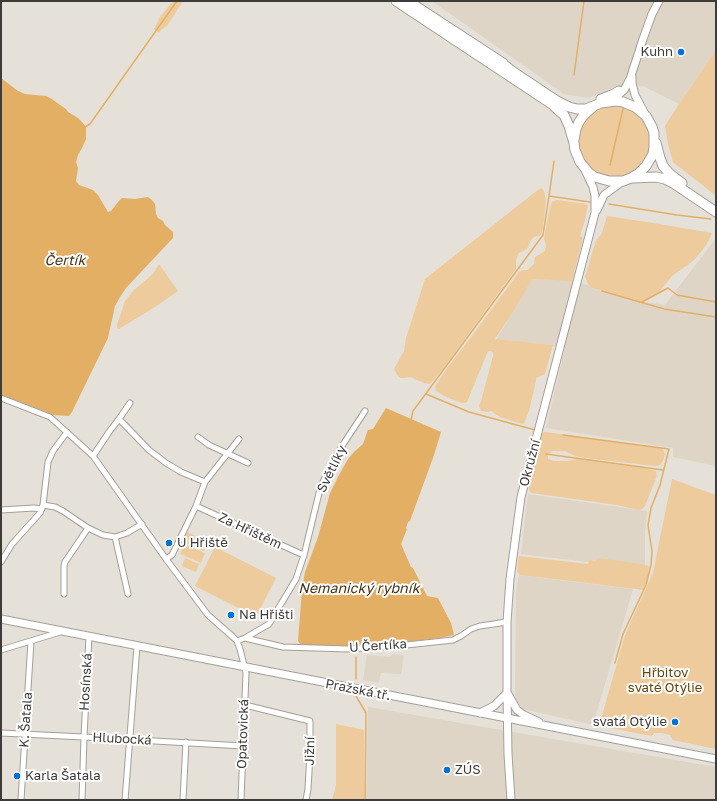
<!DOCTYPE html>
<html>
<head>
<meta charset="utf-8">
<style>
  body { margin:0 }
  #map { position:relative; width:717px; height:801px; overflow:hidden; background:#e5e0d8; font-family:"Golos Text",sans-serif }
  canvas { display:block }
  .frame { position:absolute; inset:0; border:2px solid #3e3c39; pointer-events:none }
</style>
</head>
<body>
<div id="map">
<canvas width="717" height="801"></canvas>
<div class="frame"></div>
</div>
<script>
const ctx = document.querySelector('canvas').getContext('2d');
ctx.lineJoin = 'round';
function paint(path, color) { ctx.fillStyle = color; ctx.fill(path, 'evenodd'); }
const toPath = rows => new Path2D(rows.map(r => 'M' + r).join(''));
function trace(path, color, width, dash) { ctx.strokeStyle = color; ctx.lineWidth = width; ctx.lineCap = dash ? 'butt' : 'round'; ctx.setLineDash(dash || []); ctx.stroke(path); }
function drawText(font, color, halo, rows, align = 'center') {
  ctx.font = font + ' "Golos Text",sans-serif'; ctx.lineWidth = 4; ctx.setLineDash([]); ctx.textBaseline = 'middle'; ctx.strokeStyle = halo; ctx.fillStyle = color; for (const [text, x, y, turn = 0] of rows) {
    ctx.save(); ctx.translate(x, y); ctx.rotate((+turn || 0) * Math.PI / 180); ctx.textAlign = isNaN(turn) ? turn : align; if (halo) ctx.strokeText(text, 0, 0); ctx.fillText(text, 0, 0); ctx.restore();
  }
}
const built = toPath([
  [432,1,716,1,716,50,679,104,643,86,616,86,589,98,564,94],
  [716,238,716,466,673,457,673,448,546,428,565,348,553,346,553,345,496,340,532,280,534,279,571,280,590,286,592,288,633,300,665,305],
  [528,494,647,511,645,533,645,569,521,554],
  [519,575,633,589,593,725,523,709,517,701,515,695,516,592],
  [392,654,404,655,401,674,381,673,379,683,363,680,367,655,391,657],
  [368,707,716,767,716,800,366,800]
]);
const green = toPath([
  [173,1,183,1,167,26,161,30,159,33,154,29,160,17],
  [716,50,716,183,715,195,673,162,668,144,665,126,679,104],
  '578 142a36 36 0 1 1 72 0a36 36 0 1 1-72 0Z',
  [541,188,544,191,546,201,543,228,541,235,534,237,531,240,527,249,519,253,517,257,516,261,516,269,442,370,431,383,429,384,424,383,410,377,403,378,401,378,398,376,394,369,404,351,406,338,425,279,539,189],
  [557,200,586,204,588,205,585,220,580,236,583,238,572,281,534,279,532,280,513,312,495,339,553,345,545,374,536,378,536,381,529,411,524,423,522,424,500,417,495,414,492,411,487,412,481,411,480,409,479,406,481,401,493,356,493,353,491,351,488,351,467,402,465,403,462,403,444,396,438,392,436,391,435,387,436,385,448,367,472,336,519,272,523,270,527,270,534,264,535,257,542,253,545,251,546,245,544,239,550,207,552,202],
  [607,216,653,223,712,233,707,244,696,258,688,265,673,275,659,292,644,301,639,301,592,288,588,284,586,279,585,277,593,250,596,241,602,233],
  [159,264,178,291,155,307,119,329,117,328,117,325,125,301,134,290,153,274],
  [545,432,662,448,665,453,664,458,661,464,658,466,655,466,585,458,575,456,565,451,553,451,548,454,548,459,554,461,566,461,577,459,591,460,612,464,640,467,656,471,657,476,645,506,642,509,638,510,617,505,532,493,530,492,529,489,529,482,541,435,543,433],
  [672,479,716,495,716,749,672,740,672,738,670,735,662,733,654,733,652,736,599,726,625,635,653,573],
  [187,532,208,541,204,551,183,542],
  [184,544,205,553,201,563,180,554],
  [215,547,276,578,256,617,195,586],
  [519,556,588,564,589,560,595,561,599,558,641,564,649,566,648,578,643,590,571,581,520,575,517,572,518,561],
  [185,558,199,564,196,572,182,566],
  [336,724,364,730,364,800,332,800,336,785]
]);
const water = toPath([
  [1,78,18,91,25,94,46,96,52,99,63,107,66,109,68,112,78,118,82,122,86,127,86,139,82,148,78,155,76,162,78,168,76,181,79,185,93,190,98,195,108,212,111,211,118,202,122,198,135,199,148,197,152,200,155,204,156,214,158,218,163,221,165,225,173,232,173,238,126,288,120,297,115,306,108,338,72,412,69,416,53,415,39,409,1,395],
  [386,408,441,432,434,455,410,521,408,522,406,528,407,529,401,544,411,567,413,568,427,596,438,598,451,623,454,635,439,638,389,644,333,647,309,647,301,645,298,641,302,590,305,572,318,537,330,493,339,475,348,459,354,452,363,444,368,430,373,429]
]);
const stream = toPath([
  [574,75,584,1],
  [85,127,90,124,177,1],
  [610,165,623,109],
  [549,196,554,161],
  [609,204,677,215,711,219],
  [602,291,664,309,716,317],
  [642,302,668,288,677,295,716,302],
  [426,394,469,412,535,430],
  [411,420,413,411,543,235,549,196,590,202],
  [563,435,669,449,660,485,651,508,648,525,652,551,651,565,646,585,623,634,615,663],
  [546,454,663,470],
  [356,679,356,657],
  [356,696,366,713,365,800]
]);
const street = toPath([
  [1,398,50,417,93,456,166,559,208,615,233,637,237,641,240,649,246,673,241,800],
  [119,419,149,450,166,463,181,472,205,482],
  [198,437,209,445,248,463],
  [93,456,109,432,119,419,130,403],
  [43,505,55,507,63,511,88,528,103,535,115,537,127,533,142,524],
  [196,506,299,553,304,555],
  [1,510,34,508,42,509],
  [115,537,128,594],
  [166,559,172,555,196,506,205,482,239,439],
  [1,562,12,544,40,513,43,505,48,462,53,451,67,432],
  [64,594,64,566,65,562,88,528],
  [245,638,283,647,348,649,397,646,453,640,461,636,471,629,480,626,507,622],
  [237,641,245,638,269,624,296,579,304,555,320,489,327,473,342,446,365,411],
  [1,650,60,632],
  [245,705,310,721,310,754,308,789,306,800],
  [1,733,84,737,243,746],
  [21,800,31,641],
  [82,800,84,737,89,636],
  [125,800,137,646],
  [183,800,186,742]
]);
const secondary = toPath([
  [632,77,632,83,635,95,644,112],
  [617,96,624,90,630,79,643,39,652,14,659,1],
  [597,210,604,195,623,181],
  [1,619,716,759],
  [508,694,517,710,524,715,539,722],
  [480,713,494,706,507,693],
  [511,800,508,754,507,693,507,622,510,579,521,497,595,213,595,196,593,187,585,170]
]);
const highway = toPath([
  [396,1,553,105,558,110,564,115,569,126,574,143,575,150,580,162,589,173,595,177,609,181,623,181,631,178,639,173,646,166,653,154,654,147,654,133,652,127,646,116,635,107,623,102,616,101,601,103,586,109,577,109,569,107,557,101,515,73,498,60],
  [408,1,503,63],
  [601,99,612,95,619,91],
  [574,140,576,129,579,122,583,116,593,107],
  [656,143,660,158,663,166,669,173,682,183],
  [633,178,656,177,665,179,673,183,716,212]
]);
const markers = [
  [681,52,4,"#0271d8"],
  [169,543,4,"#0271d8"],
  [231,615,4,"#0271d8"],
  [675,722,4,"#0271d8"],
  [447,770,4,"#0271d8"],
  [17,776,4,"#0271d8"]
];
const poiNames = [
  ["Kuhn",673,52,"right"],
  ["U Hřiště",177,543],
  ["Na Hřišti",239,615],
  ["svatá Otýlie",667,722,"right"],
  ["ZÚS",455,770],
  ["Karla Šatala",25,776]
];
const streetNames = [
  ["Okružní",530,463,-75],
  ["Světlíky",332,469,-64],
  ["Za Hřištěm",250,531,25],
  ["U Čertíka",378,646,-4],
  ["Hosínská",86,682,-87],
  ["Pražská tř.",358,690,11],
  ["K. Šatala",26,720,-86],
  ["Opatovická",243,734,-88],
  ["Hlubocká",122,739,3],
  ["Jižní",310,751,-89]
];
const parkNames = [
  ["Hřbitov",665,673],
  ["svaté Otýlie",665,688]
];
const waterNames = [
  ["Čertík",65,261],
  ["Nemanický rybník",359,589]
];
paint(built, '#dfd5c7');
paint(green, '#edcb9d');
paint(water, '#e3af64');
trace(stream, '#e3af64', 1.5);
trace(street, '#a49f98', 7);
trace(secondary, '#a49f98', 9);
trace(highway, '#a49f98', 11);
trace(street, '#fff', 5);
trace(secondary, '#fff', 7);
trace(highway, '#fff', 9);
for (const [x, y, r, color] of markers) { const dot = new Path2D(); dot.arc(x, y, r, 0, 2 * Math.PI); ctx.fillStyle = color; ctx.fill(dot); trace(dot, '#fff', 1.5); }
drawText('13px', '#3e3c39', '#fff', poiNames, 'left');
drawText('13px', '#3e3c39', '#fff', streetNames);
drawText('13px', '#684609', '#fff', parkNames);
drawText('italic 14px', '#493313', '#fff', waterNames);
</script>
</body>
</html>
